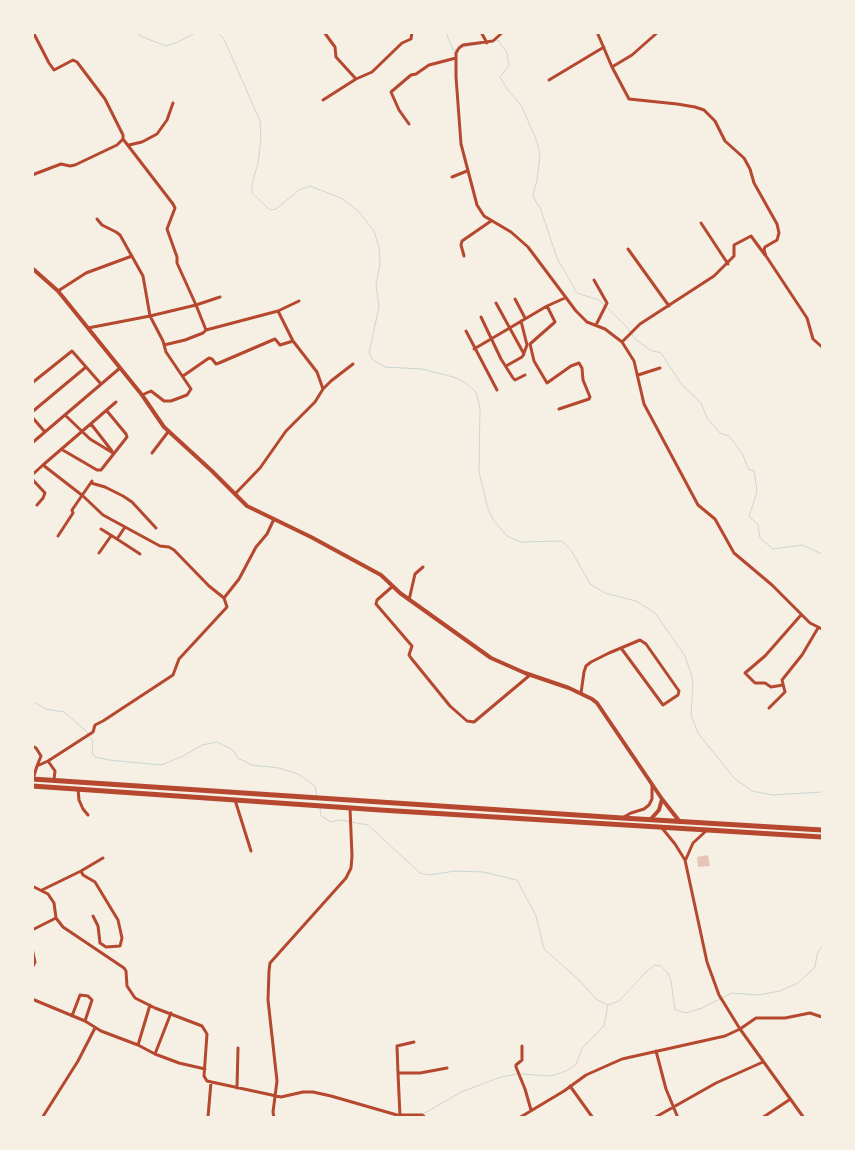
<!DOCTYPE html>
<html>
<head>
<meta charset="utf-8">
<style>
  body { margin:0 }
  #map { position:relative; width:855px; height:1150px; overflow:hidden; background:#f6efe4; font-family:"Fira Sans Condensed",sans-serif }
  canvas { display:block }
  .frame { position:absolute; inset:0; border:34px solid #f6efe4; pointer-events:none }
</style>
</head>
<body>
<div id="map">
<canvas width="855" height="1150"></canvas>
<div class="frame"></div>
</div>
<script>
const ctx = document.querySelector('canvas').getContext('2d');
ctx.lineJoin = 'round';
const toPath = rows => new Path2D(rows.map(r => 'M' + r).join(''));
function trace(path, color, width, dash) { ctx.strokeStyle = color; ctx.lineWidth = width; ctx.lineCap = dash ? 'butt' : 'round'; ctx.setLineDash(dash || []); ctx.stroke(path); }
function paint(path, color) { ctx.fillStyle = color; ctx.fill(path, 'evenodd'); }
const stream = toPath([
  [136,32,140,36,166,46,178,42,197,32],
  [217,32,224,39,260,121,261,138,258,163,252,184,252,193,270,210,276,209,299,190,310,186,343,199,360,213,374,231,379,247,380,264,376,285,379,307,369,353,373,360,385,367,422,369,457,378,467,384,476,392,480,408,479,472,488,509,494,521,507,536,521,542,562,541,571,550,590,584,605,593,636,601,655,613,685,656,693,680,691,715,698,733,734,778,752,791,773,795,822,792],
  [446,32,453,50,456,49],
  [494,41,498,40,507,53,509,65,500,77,507,89,521,105,536,139,540,154,537,180,533,195,536,202,540,207,557,258,577,293,599,300,627,327,635,339,650,350,661,353,682,385,701,403,707,418,720,433,729,436,742,453,749,470,754,470,757,492,749,516,758,525,760,538,773,549,802,545,822,554],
  [463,47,481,44],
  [32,701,46,709,64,712,86,731,93,741,92,753,95,757,109,760,161,765,183,756,202,745,217,742,233,750,238,758,252,765,279,768,298,774,315,786,317,797],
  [320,808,321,816,331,822,340,820,368,825,420,873,429,875,455,871,483,872,517,880,536,916,544,949,579,980,597,1000,608,1005,619,1001,646,972,655,965,661,966,668,973,671,981,675,1010,686,1013,702,1008,732,993,759,995,780,991,798,983,815,967,817,954,822,946],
  [521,1074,549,1076,558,1074,568,1070,576,1064,583,1047,604,1026,608,1005],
  [423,1114,461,1092,501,1077,517,1074]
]);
const building = toPath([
  [708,855,710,866,698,867,697,857]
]);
const minor = toPath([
  [324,32,335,47,336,57,356,79],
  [481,32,487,43],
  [503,32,493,41,463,45,459,48,456,53,456,77,461,144,477,205,484,216,511,232,528,247,576,311,587,322,605,329,622,342,634,361,644,404,698,505,715,519,734,553,772,585,810,623,822,629],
  [597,32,612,67,629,99,677,104,695,107,704,110,715,121,725,141,744,158,750,169,754,183,777,224,779,233,777,240,765,247,764,250,766,256,807,318,813,339,822,347],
  [612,67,632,55,658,32],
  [549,80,604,47],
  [323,100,356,79,372,72,402,43,411,39,412,32],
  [409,124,399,110,391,92,411,75,416,74,429,65,456,58],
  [129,145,142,142,157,134,167,120,173,103],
  [32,175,61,164,70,166,75,165,117,145,123,139,123,135,105,99,77,62,73,60,54,70,49,63,33,32],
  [452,177,467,171],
  [97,219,102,225,116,232,120,235,143,276,150,316,163,341,166,352,191,389,187,395,171,401,164,401,151,391,142,395],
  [701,223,728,264],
  [628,249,669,306],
  [464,256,461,245,462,241,491,221],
  [594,280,607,303,596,325],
  [58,291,86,273,132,256],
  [220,297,196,305,206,330,278,311,299,301],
  [515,299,525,318],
  [496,303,524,354,522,357,506,366],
  [547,306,555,322,530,344,534,361,547,383,571,366,579,363,582,368,583,380,590,397,589,399,559,409],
  [481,317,501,359,513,378,515,380,525,375],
  [521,321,527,345,524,353],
  [88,328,150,316,196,305,177,263,177,257,167,229,175,208,173,204,123,139],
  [466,331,497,390],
  [622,342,640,324,714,276,734,256,734,245,751,236,765,255],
  [164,345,185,340,203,333,206,330],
  [474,349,547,306,565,298],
  [638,375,660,368],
  [183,376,209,358,212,359,216,364,219,363,275,339,280,345,293,341],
  [32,383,72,351,101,384],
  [323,389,331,381,353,364],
  [32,412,86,367],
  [65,415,90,439,113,453],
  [32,417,45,432],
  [91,424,112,451],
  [32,443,120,368],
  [61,449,97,470,101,470,127,437,126,434,107,411],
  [152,453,168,432],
  [43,465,116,402],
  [32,475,43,465,83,496,103,515,160,546,169,547,174,550,209,586,224,598],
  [32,479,45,493,43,498,37,505],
  [91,483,105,487,123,496,132,502,156,528],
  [235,494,260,468,286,431,315,402,323,389,317,372,293,341,278,311],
  [101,529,117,539,125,527],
  [58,536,73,513,72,510,92,481],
  [117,539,140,554],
  [99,553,111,536],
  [393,586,377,600,376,604,412,646,409,655,411,658,450,706,467,721,474,722,530,675],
  [409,600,415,574,423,567],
  [783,685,771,687,765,683,755,683,745,673,765,656,801,615],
  [581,693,584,672,586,666,591,662,609,653,621,648,640,640,646,644,679,691,678,695,663,705,621,648],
  [769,708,785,692,782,680,802,655,818,628],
  [32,746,36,748,41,756,37,766],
  [48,761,55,771,54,780],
  [33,779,37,766,48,761,93,732,95,725,103,721,173,675,179,659,227,607,224,598,239,579,256,547,267,534,274,519],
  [78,789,79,800,83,809,88,815],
  [235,800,251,851],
  [622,818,631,813,644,809,649,805,652,799,652,785],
  [662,828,675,844,685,860,707,962,719,995,740,1029,804,1118],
  [686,859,693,843,706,831],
  [81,871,83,875,95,882,118,920,122,938,120,946,106,947,100,943,98,926,93,916],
  [32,886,48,894,54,903,56,918,63,927,124,968,126,971,127,986,135,998,155,1008,202,1026,207,1034,204,1076,207,1081,281,1097,303,1092,313,1092,331,1096,397,1115,422,1115,426,1118],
  [42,890,81,871,103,858],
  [32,930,56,918],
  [32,948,35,962,32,968],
  [32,999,85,1021,101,1031,138,1045,150,1005],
  [72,1016,80,995,88,996,92,1000,85,1021],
  [138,1045,155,1054,179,1063,205,1069],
  [522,1046,522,1060,516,1065,516,1067,525,1089,531,1110],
  [656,1051,666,1089,678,1118],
  [155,1054,171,1013],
  [398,1073,397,1046,414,1042],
  [570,1086,593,1118],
  [237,1088,238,1048],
  [400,1116,398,1073,420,1073,447,1068],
  [208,1117,211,1082],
  [42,1118,78,1061,95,1028],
  [274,1118,273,1112,277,1081,268,1000,269,971,270,963,346,878,351,868,352,856,350,808],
  [519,1118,564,1091,586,1075,622,1059,725,1036,740,1029,756,1018,785,1018,810,1013,822,1017],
  [654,1118,716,1083,763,1062],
  [762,1118,789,1100]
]);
const tertiary = toPath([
  [32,268,58,291,75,312,142,395,164,427,212,471,247,506,311,537,381,575,400,593,491,658,525,673,569,688,592,699,597,703,662,799,680,822],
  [650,820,659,810,662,799]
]);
const primary = toPath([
  [32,779,622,818,822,830],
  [32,786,380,810,822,837]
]);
trace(stream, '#c9d6d2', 1);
paint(building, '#e6c5b7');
trace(minor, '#b5482f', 3);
trace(tertiary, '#b5482f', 4);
trace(primary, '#b5482f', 5);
</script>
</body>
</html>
